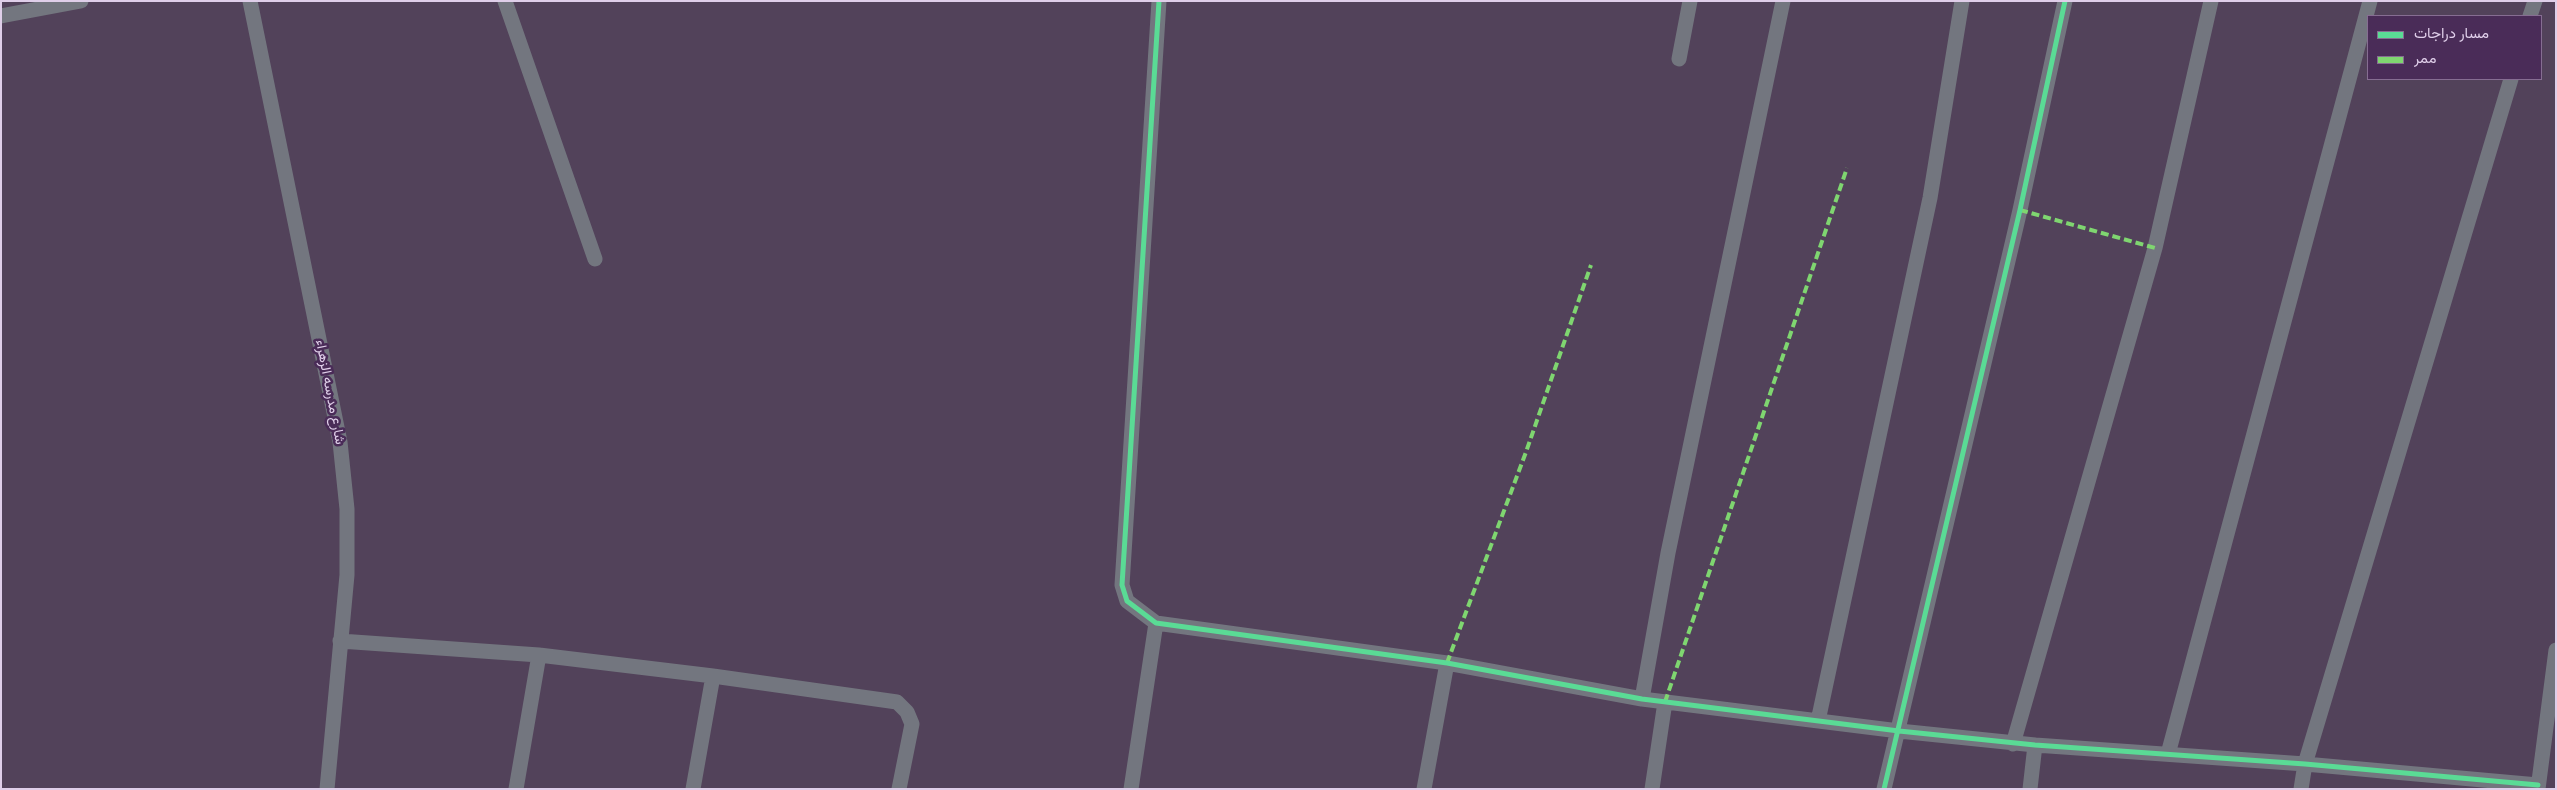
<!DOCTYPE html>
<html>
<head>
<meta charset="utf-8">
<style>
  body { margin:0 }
  #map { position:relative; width:2557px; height:790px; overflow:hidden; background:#52425a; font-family:"IBM Plex Sans",Vazirmatn,sans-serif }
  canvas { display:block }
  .frame { position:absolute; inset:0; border:2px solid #dfcee9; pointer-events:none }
  .legend { position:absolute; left:2367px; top:15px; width:175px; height:65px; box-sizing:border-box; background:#4a2c58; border:1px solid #866d92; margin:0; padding:6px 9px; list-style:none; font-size:15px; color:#dfcee9 }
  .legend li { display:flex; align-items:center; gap:10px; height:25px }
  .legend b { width:25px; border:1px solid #866d92 }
</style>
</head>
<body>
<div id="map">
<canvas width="2557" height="790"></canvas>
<div class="frame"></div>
<ul class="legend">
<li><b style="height:6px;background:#5adb95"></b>مسار دراجات</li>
<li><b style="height:6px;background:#7fd670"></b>ممر</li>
</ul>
</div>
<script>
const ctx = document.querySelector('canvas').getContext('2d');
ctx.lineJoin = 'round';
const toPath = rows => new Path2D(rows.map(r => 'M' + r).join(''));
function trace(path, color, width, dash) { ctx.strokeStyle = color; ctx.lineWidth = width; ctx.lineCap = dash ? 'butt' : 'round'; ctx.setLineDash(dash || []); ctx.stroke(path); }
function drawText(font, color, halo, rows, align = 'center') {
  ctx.font = font + ' "IBM Plex Sans",Vazirmatn,sans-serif'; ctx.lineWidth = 5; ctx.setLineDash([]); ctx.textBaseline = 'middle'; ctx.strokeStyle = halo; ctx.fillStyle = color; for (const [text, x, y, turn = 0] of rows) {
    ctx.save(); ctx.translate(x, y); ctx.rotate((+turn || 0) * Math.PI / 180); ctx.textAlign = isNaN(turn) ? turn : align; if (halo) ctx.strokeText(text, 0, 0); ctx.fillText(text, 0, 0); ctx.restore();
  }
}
const minor = toPath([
  [250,1,340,442,347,509,347,575,327,789],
  [505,1,595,259],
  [1159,1,1122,585,1127,601,1156,623,1447,663,1642,699,1899,731,2035,745,2305,764,2538,785],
  [1,16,81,1],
  [2530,16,2535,1],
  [1679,59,1690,1],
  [340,641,539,655,713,676,897,702,907,712,912,724,899,789],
  [1642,699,1668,553,1783,1],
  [1818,721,1930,198,1962,1],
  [2013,744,2155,248,2211,1],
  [2168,754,2370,1],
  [516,789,539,655],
  [693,789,713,676],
  [1131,789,1156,623],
  [1424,789,1447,663],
  [1652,789,1665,702],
  [1884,789,2020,210,2065,1],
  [2030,789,2035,745],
  [2301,789,2305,764,2511,79],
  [2538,789,2556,650]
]);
const quiet = toPath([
  [2020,210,2155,248],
  [1447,663,1526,452,1591,265],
  [1665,702,1847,168]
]);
const cycleway = toPath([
  [1159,1,1122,585,1127,601,1156,623,1447,663,1642,699,1899,731,2035,745,2305,764,2538,785],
  [1884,789,2020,210,2065,1]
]);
const streetNames = [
  ["شارع مدرسه الزهراء",330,392,79]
];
trace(minor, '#73767f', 15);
trace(quiet, '#7fd670', 4, [8, 4]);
trace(cycleway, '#5adb95', 5);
drawText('14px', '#dfcee9', '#4a2c58', streetNames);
</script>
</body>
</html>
